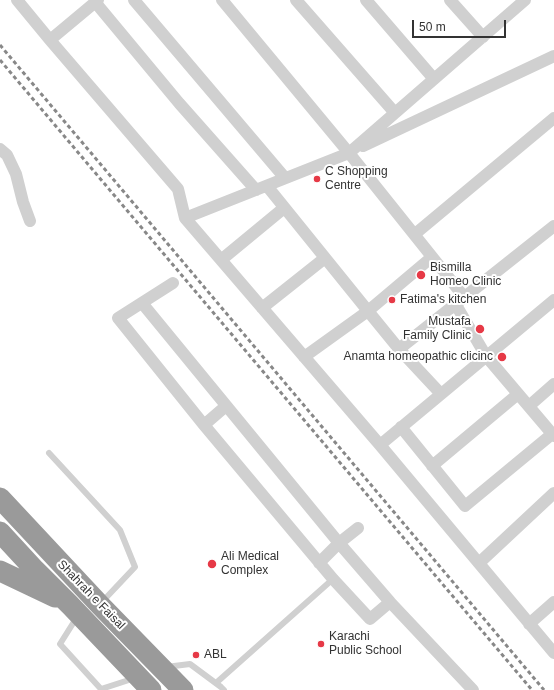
<!DOCTYPE html>
<html>
<head>
<meta charset="utf-8">
<style>
  body { margin:0 }
  #map { position:relative; width:554px; height:690px; overflow:hidden; background:#fff; font-family:Helvetica,sans-serif }
  canvas { display:block }
  .scale { position:absolute; left:412px; top:20px; width:94px; height:18px; box-sizing:border-box; border:2px solid #333; border-top:0; padding-left:5px; font-size:12px; line-height:14px; white-space:nowrap; color:#333; -webkit-text-stroke:3px #fff; paint-order:stroke }
</style>
</head>
<body>
<div id="map">
<canvas width="554" height="690"></canvas>
<div class="scale">50 m</div>
</div>
<script>
const ctx = document.querySelector('canvas').getContext('2d');
ctx.lineJoin = 'round';
const toPath = rows => new Path2D(rows.map(r => 'M' + r).join(''));
function trace(path, color, width, dash) { ctx.strokeStyle = color; ctx.lineWidth = width; ctx.lineCap = dash ? 'butt' : 'round'; ctx.setLineDash(dash || []); ctx.stroke(path); }
function drawText(font, color, halo, rows, align = 'center') {
  ctx.font = font + ' Helvetica,sans-serif'; ctx.lineWidth = 4; ctx.setLineDash([]); ctx.textBaseline = 'middle'; ctx.strokeStyle = halo; ctx.fillStyle = color; for (const [text, x, y, turn = 0] of rows) {
    ctx.save(); ctx.translate(x, y); ctx.rotate((+turn || 0) * Math.PI / 180); ctx.textAlign = isNaN(turn) ? turn : align; if (halo) ctx.strokeText(text, 0, 0); ctx.fillText(text, 0, 0); ctx.restore();
  }
}
const lane = toPath([
  [49,453,120,530,135,567,102,602],
  [77,617,60,644,101,689,135,678],
  [166,667,190,664,221,687,224,690],
  [216,683,333,579]
]);
const street = toPath([
  [17,0,50,40,178,189,185,218,380,445,554,653],
  [134,0,285,178],
  [222,0,349,153,461,293,456,305,486,356,554,436],
  [296,0,395,113],
  [366,0,434,79],
  [450,0,483,37],
  [95,2,179,103,256,190],
  [50,40,98,0],
  [363,146,554,56],
  [0,149,7,155,16,174,23,202,30,221],
  [267,186,368,311,399,349,441,394],
  [185,218,349,153,525,0],
  [415,234,554,118],
  [221,260,284,208],
  [173,283,118,318,204,425,333,579,370,619,390,602],
  [142,303,339,543,390,602,473,690],
  [262,308,325,258],
  [399,349,554,226],
  [304,357,368,311,432,257],
  [529,406,554,384],
  [204,425,226,406],
  [401,427,465,506,552,434],
  [380,445,554,300],
  [432,466,518,394],
  [319,563,339,543,358,528],
  [479,563,554,493],
  [529,624,554,602]
]);
const highway = toPath([
  [0,498,100,605,183,690],
  [0,532,35,570,70,605,151,690],
  [0,571,55,597]
]);
const rail = toPath([
  [0,45,544,690],
  [0,60,532,690]
]);
const markers = [
  [317,179,4,"#e63946"],
  [421,275,5,"#e63946"],
  [392,300,4,"#e63946"],
  [480,329,5,"#e63946"],
  [502,357,5,"#e63946"],
  [212,564,5,"#e63946"],
  [321,644,4,"#e63946"],
  [196,655,4,"#e63946"]
];
const poiNames = [
  ["C Shopping",325,172],
  ["Centre",325,186],
  ["Bismilla",430,268],
  ["Homeo Clinic",430,282],
  ["Fatima's kitchen",400,300],
  ["Mustafa",471,322,"right"],
  ["Family Clinic",471,336,"right"],
  ["Anamta homeopathic clicinc",493,357,"right"],
  ["Ali Medical",221,557],
  ["Complex",221,571],
  ["Karachi",329,637],
  ["Public School",329,651],
  ["ABL",204,655]
];
const streetNames = [
  ["Shahrah e Faisal",91,595,46]
];
trace(lane, '#d0d0d0', 6);
trace(street, '#d0d0d0', 12);
trace(highway, '#9a9a9a', 21);
trace(rail, '#888', 3, [4, 3]);
for (const [x, y, r, color] of markers) { const dot = new Path2D(); dot.arc(x, y, r, 0, 2 * Math.PI); ctx.fillStyle = color; ctx.fill(dot); trace(dot, '#fff', 1.5); }
drawText('12px', '#333', '#fff', poiNames, 'left');
drawText('12px', '#333', '#fff', streetNames);
</script>
</body>
</html>
